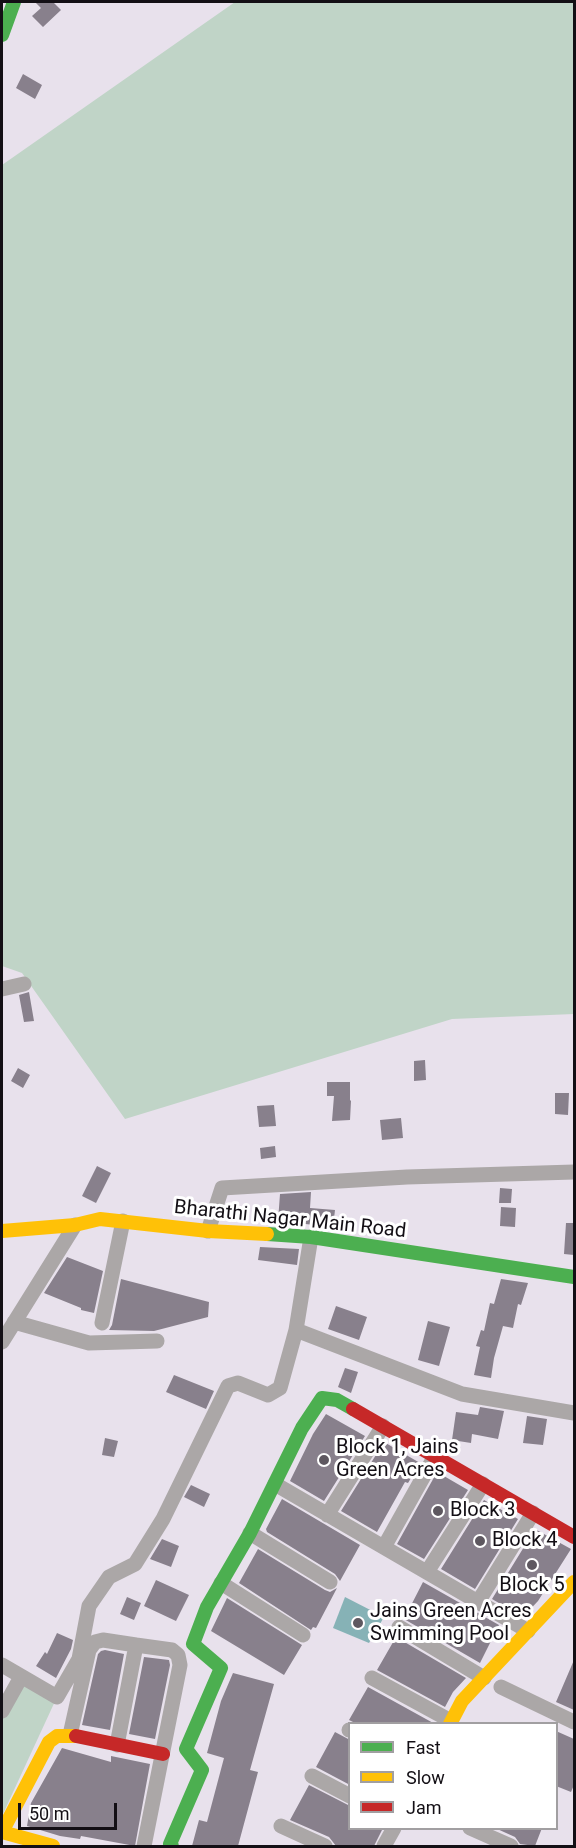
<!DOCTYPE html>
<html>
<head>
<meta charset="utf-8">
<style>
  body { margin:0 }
  #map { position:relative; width:576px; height:1848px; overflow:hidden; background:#e8e1ec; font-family:Roboto,sans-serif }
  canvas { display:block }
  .frame { position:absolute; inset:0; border:3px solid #130f15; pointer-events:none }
  .legend { position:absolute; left:348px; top:1722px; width:210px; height:108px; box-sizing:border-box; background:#fff; border:2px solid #a19fa1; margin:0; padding:8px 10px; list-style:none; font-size:18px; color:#130f15 }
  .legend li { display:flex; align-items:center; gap:12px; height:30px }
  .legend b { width:30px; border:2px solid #a19fa1 }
  .scale { position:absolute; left:18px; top:1803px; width:99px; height:27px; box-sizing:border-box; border:3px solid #130f15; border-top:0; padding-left:8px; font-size:18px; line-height:21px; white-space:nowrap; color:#130f15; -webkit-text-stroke:4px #fff; paint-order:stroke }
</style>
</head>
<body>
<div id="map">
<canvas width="576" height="1848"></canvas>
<div class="frame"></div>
<ul class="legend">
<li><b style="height:8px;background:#4caf50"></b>Fast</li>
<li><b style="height:8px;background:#ffc107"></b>Slow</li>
<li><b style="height:8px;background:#c62828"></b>Jam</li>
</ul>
<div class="scale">50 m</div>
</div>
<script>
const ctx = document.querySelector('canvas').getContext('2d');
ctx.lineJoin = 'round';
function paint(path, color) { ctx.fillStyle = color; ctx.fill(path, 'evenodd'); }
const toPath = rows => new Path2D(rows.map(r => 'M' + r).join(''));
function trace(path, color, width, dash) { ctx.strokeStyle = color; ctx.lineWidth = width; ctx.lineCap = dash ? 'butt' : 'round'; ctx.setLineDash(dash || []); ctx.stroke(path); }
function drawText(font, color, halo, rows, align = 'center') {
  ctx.font = font + ' Roboto,sans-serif'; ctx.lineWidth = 6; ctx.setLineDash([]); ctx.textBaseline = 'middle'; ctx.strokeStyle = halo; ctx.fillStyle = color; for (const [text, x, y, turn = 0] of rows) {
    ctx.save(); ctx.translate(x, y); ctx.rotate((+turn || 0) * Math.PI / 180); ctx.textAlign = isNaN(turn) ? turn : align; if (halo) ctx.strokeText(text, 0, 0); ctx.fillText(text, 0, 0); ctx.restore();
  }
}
const green = toPath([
  [235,2,574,2,574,1014,452,1019,125,1119,22,973,2,966,2,165],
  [23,1678,57,1697,2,1816,2,1713]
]);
const water = toPath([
  [345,1597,384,1617,369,1643,333,1628]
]);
const building = toPath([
  [35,2,53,2,61,10,43,27,32,16,41,8],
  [23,74,42,85,35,99,16,88],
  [29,992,34,1021,24,1022,19,995],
  [425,1060,426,1080,414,1081,414,1061],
  [18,1068,30,1075,23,1088,11,1081],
  [327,1082,350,1082,350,1100,351,1101,350,1120,332,1121,334,1096,327,1096],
  [555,1093,569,1093,568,1115,555,1114],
  [274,1105,276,1126,259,1127,257,1106],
  [401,1118,403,1138,382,1140,380,1120],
  [275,1146,276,1157,261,1159,260,1148],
  [97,1166,111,1173,96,1203,82,1196],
  [500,1188,512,1189,511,1203,499,1203],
  [311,1192,310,1208,335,1210,333,1227,278,1221,280,1194],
  [501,1207,516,1208,515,1227,500,1226],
  [566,1223,574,1223,574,1255,564,1254],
  [260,1247,299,1249,297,1265,258,1260],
  [67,1257,103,1271,94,1313,81,1310,81,1308,44,1293],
  [121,1279,209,1302,208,1317,154,1331,109,1330,112,1325],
  [501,1279,528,1283,521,1305,518,1304,513,1328,503,1326,494,1358,491,1378,474,1375,480,1347,476,1346,481,1330,484,1331,490,1303,494,1304],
  [336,1306,367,1317,359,1340,328,1329],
  [428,1321,450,1327,439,1366,418,1360],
  [345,1368,358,1372,351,1393,338,1387],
  [174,1375,214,1391,206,1409,166,1392],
  [480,1407,504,1411,498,1439,472,1434,471,1443,452,1440,456,1412,478,1415],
  [326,1414,365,1436,324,1501,290,1481,313,1434],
  [527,1416,547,1419,543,1445,523,1443],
  [105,1438,118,1441,114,1457,102,1455],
  [384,1442,420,1463,408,1483,405,1482,377,1532,341,1511],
  [437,1472,468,1490,424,1559,397,1544],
  [191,1485,210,1494,204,1507,184,1497],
  [282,1499,360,1545,340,1581,335,1574,267,1532,266,1529],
  [484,1500,518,1519,475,1589,441,1569],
  [535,1529,571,1549,538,1601,523,1617,492,1599],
  [162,1539,179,1546,171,1567,150,1559],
  [258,1549,325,1590,330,1592,337,1588,316,1628,313,1627,311,1630,239,1583],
  [156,1580,189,1595,176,1621,144,1606],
  [423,1582,499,1625,480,1663,404,1619],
  [127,1597,141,1603,134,1620,120,1614],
  [227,1598,302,1645,284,1675,211,1631],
  [57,1633,73,1640,71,1649,56,1678,36,1666,45,1652,47,1654],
  [396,1637,466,1678,453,1692,445,1707,377,1670],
  [105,1650,124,1654,110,1730,82,1725,98,1654,101,1651],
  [144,1657,169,1660,170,1665,155,1739,129,1734],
  [574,1660,574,1710,556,1702],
  [233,1673,274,1684,250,1770,258,1772,238,1846,192,1846,199,1820,207,1822,224,1758,207,1753,221,1701],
  [368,1687,435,1724,357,1724,349,1720],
  [556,1731,574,1739,574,1785,571,1792,556,1786],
  [335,1732,350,1740,350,1785,316,1767],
  [62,1748,111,1762,111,1756,150,1764,135,1846,81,1836,80,1839,60,1836,27,1826,31,1803],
  [309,1785,350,1806,350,1828,383,1828,374,1846,336,1846,329,1837,290,1820],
  [495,1828,542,1828,535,1846,520,1844,515,1837]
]);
const street = toPath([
  [2,989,24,984],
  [208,1231,222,1188,407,1177,574,1172],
  [14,1322,89,1343,157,1341],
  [102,1323,123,1221],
  [296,1330,462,1394,574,1413],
  [2,1342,75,1225],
  [275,1484,528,1631],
  [327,1515,383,1426],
  [250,1533,330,1582],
  [384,1547,435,1456],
  [427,1572,483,1484],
  [221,1583,303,1635],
  [478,1602,533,1513],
  [399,1627,484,1678],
  [2,1665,57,1697,79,1659,89,1606,109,1577,135,1564,163,1519,228,1386,238,1383,268,1395,280,1388,296,1330,311,1237],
  [372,1678,451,1721],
  [501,1687,574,1722],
  [2,1711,21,1677],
  [349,1730,350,1730],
  [70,1735,89,1650,95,1642,103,1640,136,1645],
  [117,1745,136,1645,172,1650,178,1655,180,1665,144,1846],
  [312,1776,350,1796],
  [281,1826,325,1846],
  [470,1828,511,1846],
  [384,1846,394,1828]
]);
const fast = toPath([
  [2,35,14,2],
  [267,1234,311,1237,574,1277],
  [172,1846,170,1844,202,1770,186,1749,221,1668,193,1644,207,1607,250,1533,302,1428,322,1398,337,1400,353,1409]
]);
const slow = toPath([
  [2,1231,75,1225,100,1219,208,1231,267,1234],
  [450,1724,462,1701,574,1582],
  [53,1846,2,1832,49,1742,57,1736,76,1736]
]);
const jam = toPath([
  [353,1409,574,1537],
  [76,1736,163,1754]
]);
const markers = [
  [324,1460,6,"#5e5860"],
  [438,1511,6,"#5e5860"],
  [480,1541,6,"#5e5860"],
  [532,1565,6,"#5e5860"],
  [358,1623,6,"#5e5860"]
];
const streetNames = [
  ["Bharathi Nagar Main Road",290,1220,6]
];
const poiNames = [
  ["Block 1, Jains",336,1448],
  ["Green Acres",336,1471],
  ["Block 3",450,1511],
  ["Block 4",492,1541],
  ["Block 5",532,1586,"center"],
  ["Jains Green Acres",370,1612],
  ["Swimming Pool",370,1635]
];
paint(green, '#c0d4c7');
paint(water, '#86b2b6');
paint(building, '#88808c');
trace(street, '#aba7a7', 15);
trace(fast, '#4caf50', 14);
trace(slow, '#ffc107', 14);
trace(jam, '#c62828', 14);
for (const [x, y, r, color] of markers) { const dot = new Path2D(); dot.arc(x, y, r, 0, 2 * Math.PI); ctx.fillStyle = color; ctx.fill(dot); trace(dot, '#fff', 2); }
drawText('20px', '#130f15', '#fff', streetNames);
drawText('20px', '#130f15', '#fff', poiNames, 'left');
</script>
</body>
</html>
